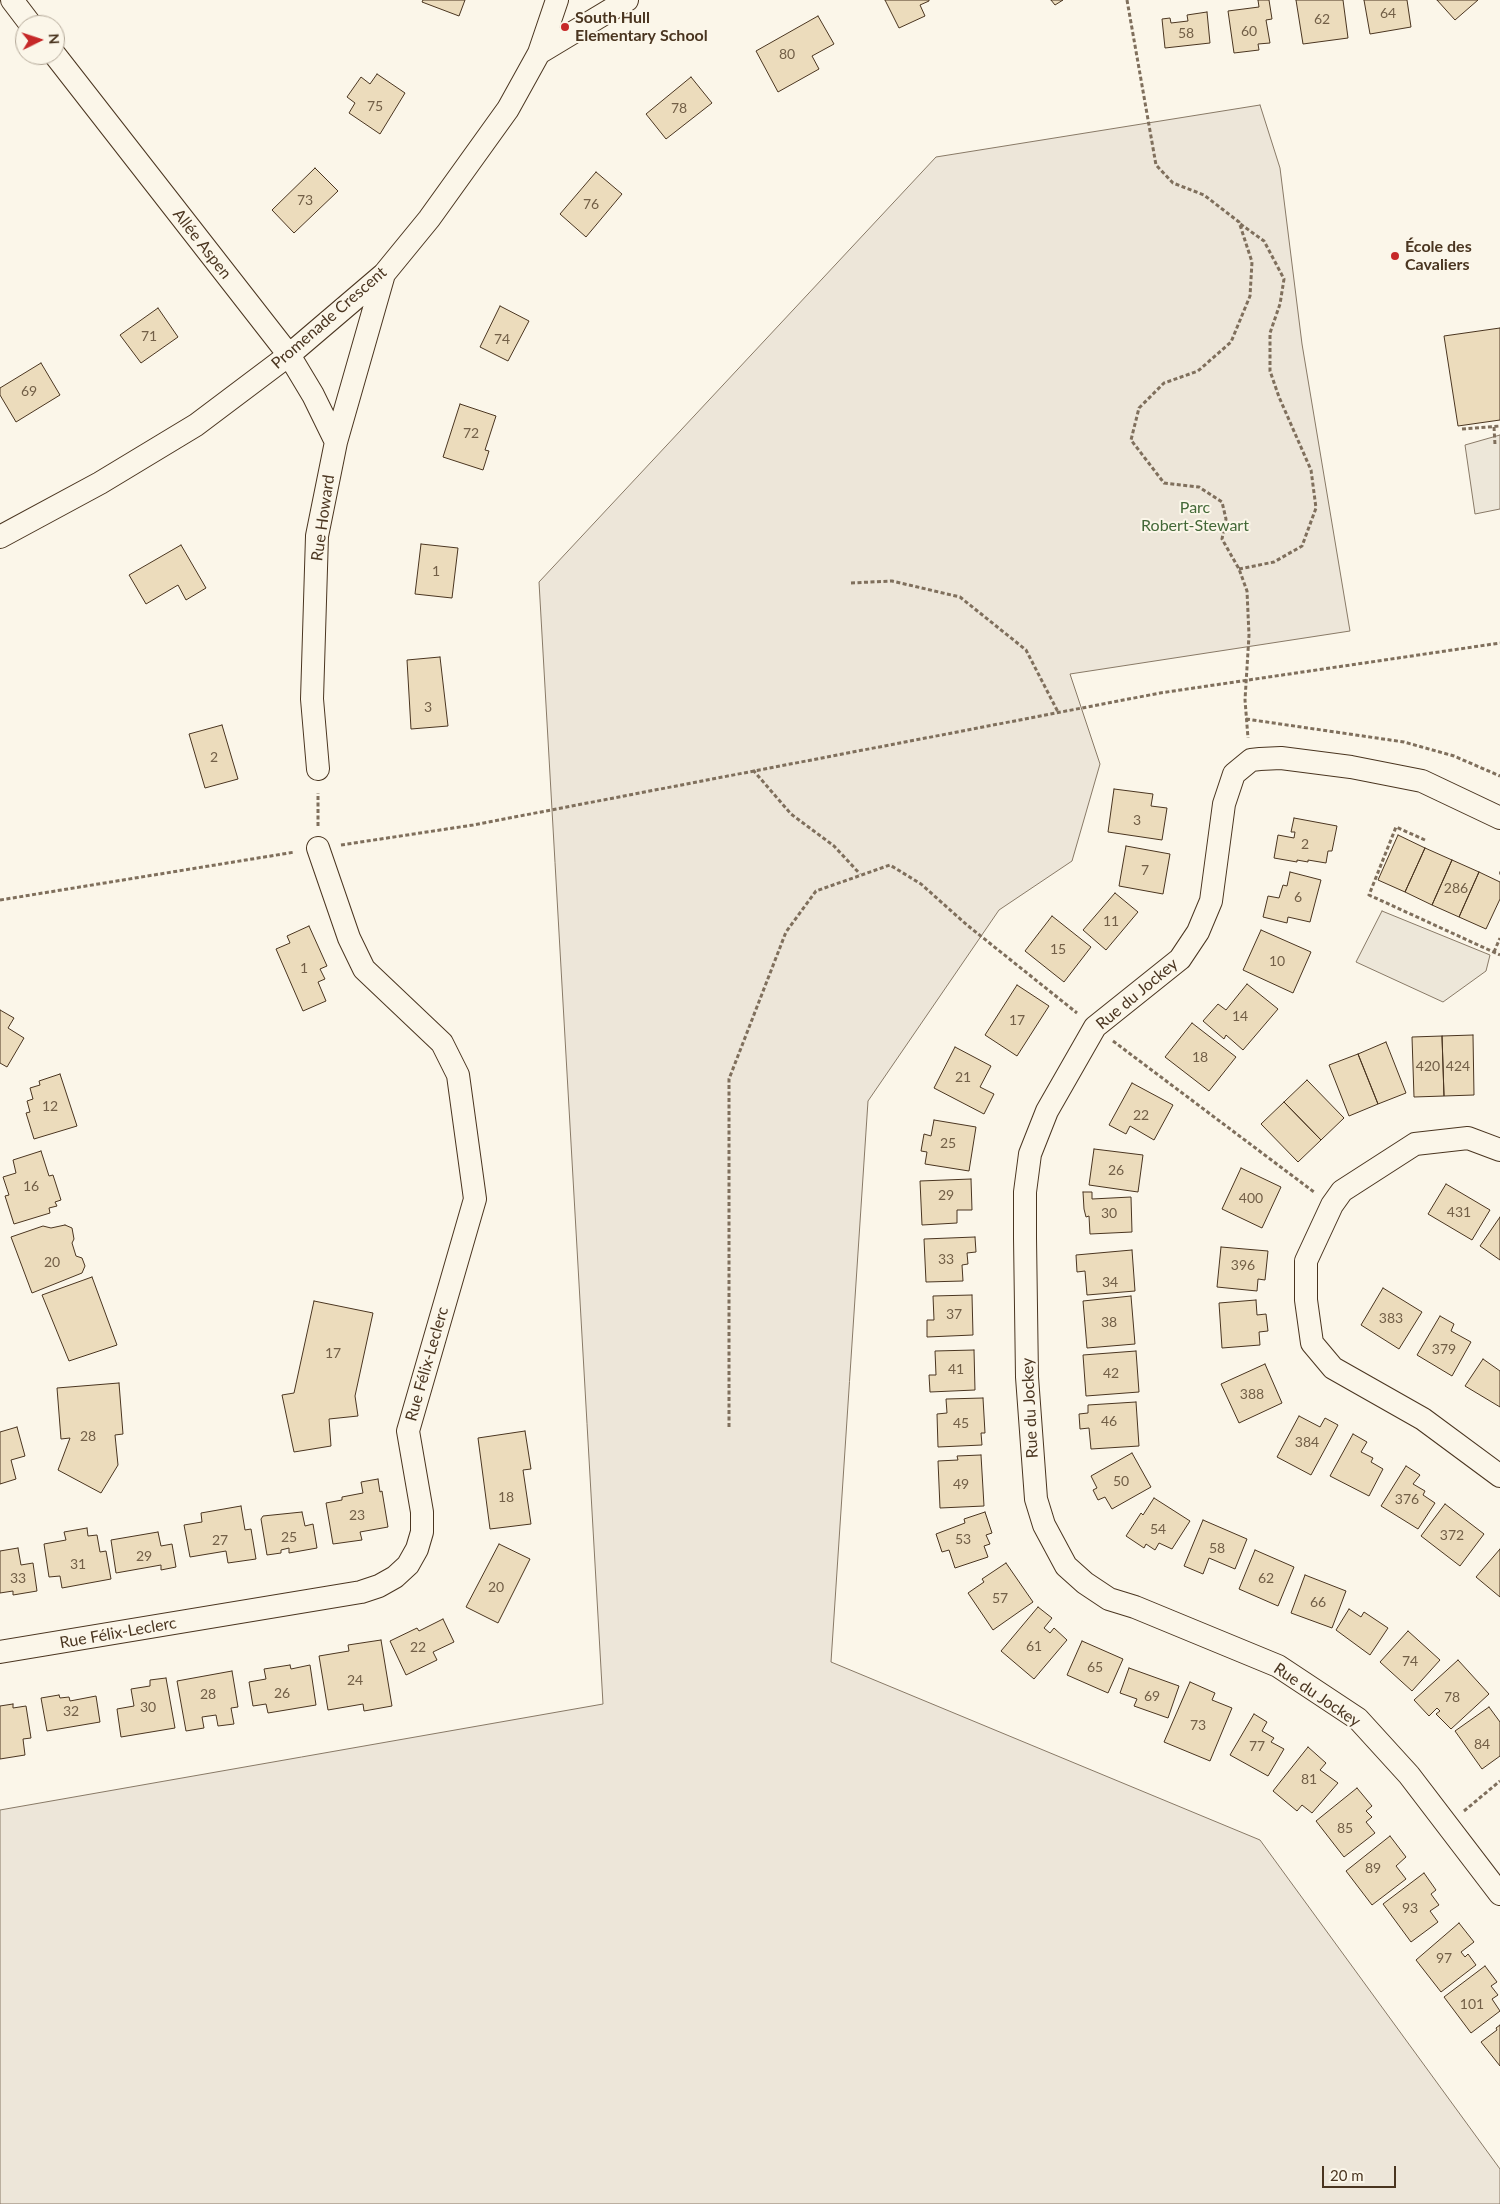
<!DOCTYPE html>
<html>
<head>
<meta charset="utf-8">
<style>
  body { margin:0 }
  #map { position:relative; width:1500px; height:2204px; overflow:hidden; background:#fbf6e9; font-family:Lato,sans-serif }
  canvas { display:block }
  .north { position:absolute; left:15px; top:15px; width:50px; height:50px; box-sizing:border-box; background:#fbf6e9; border:1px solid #b4a999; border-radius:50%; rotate:86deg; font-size:14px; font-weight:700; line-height:20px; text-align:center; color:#4a3520 }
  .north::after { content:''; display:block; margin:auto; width:18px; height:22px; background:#c62828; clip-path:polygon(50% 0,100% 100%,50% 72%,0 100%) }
  .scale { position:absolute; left:1322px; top:2166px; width:74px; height:22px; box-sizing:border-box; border:2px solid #4a3520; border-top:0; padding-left:6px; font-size:15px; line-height:18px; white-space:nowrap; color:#4a3520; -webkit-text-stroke:4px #fbf6e9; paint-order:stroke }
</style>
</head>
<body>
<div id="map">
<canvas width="1500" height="2204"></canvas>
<div class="north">N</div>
<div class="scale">20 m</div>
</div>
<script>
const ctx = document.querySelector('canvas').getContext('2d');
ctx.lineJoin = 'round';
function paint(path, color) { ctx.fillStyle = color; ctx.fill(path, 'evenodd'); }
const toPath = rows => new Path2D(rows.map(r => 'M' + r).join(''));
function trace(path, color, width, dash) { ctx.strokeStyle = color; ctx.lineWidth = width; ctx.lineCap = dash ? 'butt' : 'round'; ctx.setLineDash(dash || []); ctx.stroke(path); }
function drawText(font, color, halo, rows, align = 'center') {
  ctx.font = font + ' Lato,sans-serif'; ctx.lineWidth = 4; ctx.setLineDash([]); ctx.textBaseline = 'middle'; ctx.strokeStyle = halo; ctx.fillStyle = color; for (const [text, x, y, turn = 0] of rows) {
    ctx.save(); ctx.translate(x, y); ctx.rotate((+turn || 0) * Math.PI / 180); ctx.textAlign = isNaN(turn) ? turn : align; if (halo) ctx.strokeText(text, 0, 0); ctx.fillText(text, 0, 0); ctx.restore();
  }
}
const green = toPath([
  [1260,105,1280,168,1302,344,1350,631,1070,674,1100,764,1072,861,999,910,868,1101,831,1662,1260,1840,1500,2169,1500,2204,0,2204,0,1810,603,1704,539,582,936,157,1260,105]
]);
const parking = toPath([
  [1500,435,1500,509,1475,514,1465,445,1500,435],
  [1382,911,1490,955,1486,971,1443,1002,1356,962,1382,911]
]);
const building = toPath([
  [423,0,465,0,459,16,422,2,423,0],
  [885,0,929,0,929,1,920,5,925,16,899,28,885,0],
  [1051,0,1063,0,1055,5,1051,0],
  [1258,0,1269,0,1272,19,1266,20,1270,43,1258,44,1259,50,1234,53,1228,11,1259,7,1258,0],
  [1296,0,1343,0,1348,38,1303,44,1296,0],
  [1364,0,1407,0,1411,27,1370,34,1364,0],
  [1437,0,1478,0,1455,20,1437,0],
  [1207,12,1210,43,1165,48,1162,19,1170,18,1171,23,1188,21,1187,15,1207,12],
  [818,16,834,44,812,56,819,69,778,92,756,51,818,16],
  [377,74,405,93,380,134,349,113,355,103,347,97,361,77,370,84,377,74],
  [691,77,712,103,666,139,646,114,691,77],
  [315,168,338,191,294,233,272,210,315,168],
  [596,172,622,194,586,237,560,214,596,172],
  [500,306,529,321,508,361,480,347,500,306],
  [158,308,178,337,141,363,120,335,158,308],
  [1500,328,1500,420,1458,426,1444,336,1500,328],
  [41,363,60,395,16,422,0,395,0,388,41,363],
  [460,404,496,416,485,450,489,451,483,470,443,457,460,404],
  [421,544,458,548,452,598,415,594,421,544],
  [181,545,206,588,186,600,178,585,146,604,129,575,181,545],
  [440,657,448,726,411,729,407,660,440,657],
  [222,725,238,779,205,788,189,734,222,725],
  [1114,789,1153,794,1151,806,1167,808,1162,840,1108,832,1114,789],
  [1294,818,1337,826,1332,851,1328,851,1326,863,1308,860,1308,862,1297,860,1297,862,1274,858,1278,835,1294,838,1295,832,1291,832,1294,818],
  [1398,835,1425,848,1405,892,1378,880,1398,835],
  [1126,846,1170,854,1163,894,1119,886,1126,846],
  [1425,848,1452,860,1432,905,1405,892,1425,848],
  [1452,860,1479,872,1459,917,1432,905,1452,860],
  [1290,872,1321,880,1310,922,1288,917,1287,923,1263,917,1268,896,1279,898,1283,885,1287,886,1290,872],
  [1479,872,1500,882,1500,899,1486,929,1459,917,1479,872],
  [1115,893,1138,912,1106,950,1083,930,1115,893],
  [1052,916,1091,947,1064,982,1025,951,1052,916],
  [309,926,327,966,320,969,325,979,318,982,326,1001,303,1011,276,949,290,943,287,936,309,926],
  [1261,930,1311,952,1293,993,1243,970,1261,930],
  [1247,984,1278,1009,1243,1050,1226,1035,1224,1039,1203,1021,1218,1004,1226,1010,1247,984],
  [1017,985,1049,1006,1017,1056,985,1035,1017,985],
  [0,1010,14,1018,8,1028,24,1038,7,1067,0,1063,0,1010],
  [1192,1023,1236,1057,1209,1091,1165,1057,1192,1023],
  [1473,1035,1474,1095,1444,1096,1442,1036,1473,1035],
  [1442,1036,1444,1096,1414,1097,1412,1037,1442,1036],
  [1386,1042,1406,1093,1378,1104,1358,1054,1386,1042],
  [955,1047,991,1066,980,1087,994,1094,984,1114,934,1088,955,1047],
  [1358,1054,1378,1104,1349,1116,1329,1065,1358,1054],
  [60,1074,77,1126,34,1139,26,1113,30,1112,27,1101,33,1099,30,1088,40,1085,39,1081,60,1074],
  [1307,1080,1344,1118,1321,1140,1284,1102,1307,1080],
  [1132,1083,1173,1105,1154,1140,1130,1126,1126,1134,1109,1125,1132,1083],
  [1284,1102,1321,1140,1298,1162,1261,1124,1284,1102],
  [934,1120,976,1127,969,1171,925,1164,927,1152,921,1151,924,1134,931,1136,934,1120],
  [1094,1149,1143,1155,1138,1192,1089,1185,1094,1149],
  [41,1151,49,1176,53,1175,61,1200,55,1202,57,1206,49,1208,50,1213,14,1224,5,1196,9,1195,3,1177,16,1173,13,1160,41,1151],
  [1241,1168,1281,1187,1262,1228,1222,1209,1241,1168],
  [971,1179,972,1210,957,1210,957,1223,922,1225,920,1181,971,1179],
  [1446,1184,1490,1210,1472,1240,1428,1214,1446,1184],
  [1083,1192,1092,1192,1092,1199,1131,1197,1132,1232,1090,1234,1089,1216,1086,1217,1084,1209,1083,1192],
  [1500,1217,1500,1260,1480,1246,1500,1217],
  [65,1225,72,1228,74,1239,72,1243,76,1256,82,1258,85,1266,82,1273,32,1293,11,1237,43,1226,51,1228,65,1225],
  [975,1237,976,1252,967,1253,968,1264,962,1265,963,1281,926,1282,924,1239,975,1237],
  [1221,1247,1268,1251,1265,1280,1258,1279,1257,1291,1217,1287,1221,1247],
  [1132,1250,1135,1291,1087,1295,1085,1271,1077,1272,1076,1255,1132,1250],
  [92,1277,117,1345,69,1361,42,1295,92,1277],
  [1383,1288,1422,1312,1399,1349,1361,1325,1383,1288],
  [972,1295,973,1335,927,1337,927,1320,934,1320,933,1296,972,1295],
  [1131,1296,1135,1344,1087,1348,1083,1301,1131,1296],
  [1256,1300,1257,1315,1266,1314,1268,1331,1259,1332,1260,1345,1222,1348,1219,1303,1256,1300],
  [314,1301,373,1313,355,1396,358,1416,329,1419,331,1446,294,1452,282,1395,294,1393,314,1301],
  [1440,1316,1454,1324,1451,1331,1471,1342,1452,1376,1417,1355,1440,1316],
  [974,1350,975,1390,930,1392,929,1375,936,1375,935,1351,974,1350],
  [1136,1351,1139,1392,1086,1396,1083,1355,1136,1351],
  [1483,1359,1500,1371,1500,1407,1465,1386,1483,1359],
  [1265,1364,1282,1403,1239,1423,1221,1384,1265,1364],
  [119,1383,123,1434,115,1435,118,1465,101,1493,58,1470,70,1438,61,1439,57,1388,119,1383],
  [983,1398,985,1433,981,1433,982,1445,938,1447,937,1414,947,1413,946,1399,983,1398],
  [1136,1402,1139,1446,1091,1449,1089,1428,1080,1429,1079,1414,1088,1413,1088,1405,1136,1402],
  [1299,1416,1320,1427,1325,1418,1338,1425,1311,1475,1277,1457,1299,1416],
  [17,1427,25,1456,11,1460,16,1479,0,1484,0,1432,17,1427],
  [525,1431,531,1469,523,1470,531,1524,490,1529,478,1438,525,1431],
  [1353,1434,1367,1442,1361,1452,1373,1458,1371,1462,1383,1469,1369,1496,1330,1476,1353,1434],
  [1132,1453,1151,1487,1112,1509,1105,1497,1098,1500,1093,1490,1097,1488,1091,1476,1132,1453],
  [981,1455,984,1506,940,1508,938,1461,958,1460,957,1456,981,1455],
  [1406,1466,1420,1475,1413,1484,1425,1491,1423,1495,1435,1503,1418,1529,1381,1506,1406,1466],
  [378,1479,380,1492,382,1491,388,1527,360,1532,362,1540,333,1544,326,1503,342,1500,342,1497,363,1493,361,1482,378,1479],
  [1154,1498,1190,1521,1172,1549,1159,1543,1155,1550,1146,1544,1144,1548,1126,1536,1141,1513,1143,1515,1154,1498],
  [1445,1504,1484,1534,1460,1566,1421,1536,1445,1504],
  [241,1506,245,1530,251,1529,256,1559,228,1563,226,1551,190,1557,184,1525,202,1522,201,1513,241,1506],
  [302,1512,305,1526,313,1524,317,1548,289,1553,289,1548,281,1550,281,1553,267,1555,261,1519,263,1516,302,1512],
  [985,1512,992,1533,986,1535,990,1544,984,1546,988,1557,955,1568,949,1550,942,1552,936,1534,965,1523,964,1519,985,1512],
  [1203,1520,1247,1539,1235,1569,1209,1558,1203,1574,1184,1566,1203,1520],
  [87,1528,88,1536,97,1535,100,1552,106,1551,111,1579,62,1588,60,1576,49,1577,44,1544,66,1540,64,1532,87,1528],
  [158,1532,161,1546,172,1544,176,1567,161,1570,161,1565,116,1573,111,1540,158,1532],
  [499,1544,530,1559,498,1623,466,1607,499,1544],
  [18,1548,21,1565,33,1563,37,1591,13,1595,13,1591,0,1593,0,1551,18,1548],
  [1500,1549,1500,1597,1476,1577,1500,1549],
  [1255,1550,1294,1567,1278,1606,1239,1589,1255,1550],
  [1006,1563,1033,1602,993,1630,968,1593,984,1582,982,1579,1006,1563],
  [1305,1575,1346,1591,1332,1628,1291,1613,1305,1575],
  [1038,1607,1052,1618,1044,1628,1050,1633,1054,1628,1067,1640,1034,1679,1001,1651,1038,1607],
  [1349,1609,1361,1617,1364,1612,1388,1628,1370,1655,1336,1630,1349,1609],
  [443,1619,454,1642,433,1652,437,1660,406,1675,390,1641,417,1628,419,1631,443,1619],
  [1408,1631,1440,1660,1412,1691,1380,1662,1408,1631],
  [381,1640,392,1706,364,1711,363,1704,328,1710,319,1656,349,1651,348,1645,381,1640],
  [1082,1641,1123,1659,1108,1693,1067,1675,1082,1641],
  [1458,1660,1489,1694,1451,1729,1436,1714,1440,1711,1437,1708,1429,1716,1414,1700,1458,1660],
  [290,1665,291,1669,310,1665,316,1705,268,1713,266,1704,253,1706,249,1682,266,1679,264,1669,290,1665],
  [1129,1668,1179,1686,1168,1718,1134,1706,1137,1699,1120,1693,1129,1668],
  [232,1671,238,1707,231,1708,234,1724,218,1726,216,1715,202,1717,204,1728,186,1731,177,1681,232,1671],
  [166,1678,175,1728,121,1737,117,1709,134,1706,131,1689,150,1686,150,1680,166,1678],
  [1190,1682,1215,1693,1212,1700,1232,1708,1210,1761,1164,1742,1190,1682],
  [59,1695,60,1698,69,1697,70,1701,96,1696,100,1722,47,1731,41,1698,59,1695],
  [13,1704,13,1708,26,1706,31,1738,23,1739,25,1755,0,1759,0,1706,13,1704],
  [1489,1707,1500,1722,1500,1756,1482,1769,1455,1731,1489,1707],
  [1254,1714,1267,1722,1262,1731,1274,1738,1271,1742,1284,1749,1268,1776,1230,1755,1254,1714],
  [1308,1747,1326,1763,1320,1770,1338,1783,1312,1813,1302,1805,1297,1811,1273,1791,1308,1747],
  [1357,1788,1372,1806,1366,1811,1372,1817,1366,1822,1375,1833,1344,1857,1316,1821,1357,1788],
  [1390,1836,1406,1857,1396,1866,1406,1879,1372,1905,1346,1871,1390,1836],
  [1424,1873,1436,1890,1431,1894,1439,1905,1430,1911,1438,1922,1411,1942,1383,1904,1424,1873],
  [1459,1923,1474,1942,1461,1952,1465,1957,1468,1954,1476,1965,1441,1992,1416,1960,1459,1923],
  [1485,1966,1497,1982,1491,1986,1498,1995,1492,1999,1500,2011,1471,2033,1444,1997,1485,1966],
  [1500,2025,1500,2066,1481,2042,1497,2030,1496,2028,1500,2025]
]);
const path = toPath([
  [1127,0,1156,165,1173,183,1204,195,1239,222,1252,262,1250,296,1231,342,1198,371,1164,383,1139,408,1131,440,1164,483,1199,487,1222,502,1226,519,1222,539,1239,569,1247,591,1249,635,1245,700,1248,738],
  [1494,427,1495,445],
  [1462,429,1500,426],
  [1239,569,1274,562,1302,546,1316,508,1311,470,1279,397,1270,371,1270,333,1280,304,1284,279,1264,241,1239,223],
  [851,583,892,581,960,597,1026,650,1058,712],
  [1246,719,1404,742,1454,756,1500,776],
  [753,770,791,814,834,846,860,874],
  [318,826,318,793],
  [1425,840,1396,827,1369,895,1500,955],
  [341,845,473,825,1160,693,1500,643],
  [1499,873,1500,873],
  [0,900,295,852],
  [1494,952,1500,938],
  [1113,1041,1314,1192],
  [729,1427,729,1079,786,932,816,891,890,865,921,884,967,925,1077,1013],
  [1464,1811,1500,1781]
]);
const minor = toPath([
  [12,0,31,25],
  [539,53,627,0],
  [55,55,289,355,313,395,336,442],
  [0,537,100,483,196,425,289,355,384,274,429,219,508,109,539,53,557,0],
  [318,769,312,699,317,536,336,442,384,274],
  [1500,818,1422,781,1351,767,1281,758,1260,759,1251,760,1234,774,1224,804,1211,901,1198,932,1180,959,1095,1027,1047,1111,1030,1154,1025,1192,1025,1238,1027,1377,1036,1499,1044,1525,1066,1566,1085,1583,1109,1599,1135,1607,1278,1666,1358,1719,1409,1775,1500,1894],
  [1500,1150,1468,1138,1415,1144,1342,1191,1332,1205,1306,1261,1306,1300,1312,1343,1333,1368,1423,1419,1500,1476],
  [0,1652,361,1592,379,1586,395,1577,408,1565,417,1549,422,1532,422,1512,408,1431,475,1199,458,1075,442,1043,364,969,349,938,318,848]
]);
const markers = [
  [565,27,5,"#c62828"],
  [1395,256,5,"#c62828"]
];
const numberNames = [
  ["64",1388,13],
  ["62",1322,19],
  ["60",1249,31],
  ["58",1186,33],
  ["80",787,54],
  ["75",375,106],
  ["78",679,108],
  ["73",305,200],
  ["76",591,204],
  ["71",149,336],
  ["74",502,339],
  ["69",29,391],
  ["72",471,433],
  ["1",436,571],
  ["3",428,707],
  ["2",214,757],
  ["3",1137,820],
  ["2",1305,844],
  ["7",1145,870],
  ["286",1456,888],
  ["6",1298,897],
  ["11",1111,921],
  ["15",1058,949],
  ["10",1277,961],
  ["1",304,968],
  ["14",1240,1016],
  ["17",1017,1020],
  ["18",1200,1057],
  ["420",1428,1066],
  ["424",1458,1066],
  ["21",963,1077],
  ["12",50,1106],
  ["22",1141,1115],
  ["25",948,1143],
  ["26",1116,1170],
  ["16",31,1186],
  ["29",946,1195],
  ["400",1251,1198],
  ["431",1459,1212],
  ["30",1109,1213],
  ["33",946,1259],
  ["20",52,1262],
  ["396",1243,1265],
  ["34",1110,1282],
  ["37",954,1314],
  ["383",1391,1318],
  ["38",1109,1322],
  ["379",1444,1349],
  ["17",333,1353],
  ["41",956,1369],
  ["42",1111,1373],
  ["388",1252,1394],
  ["46",1109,1421],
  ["45",961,1423],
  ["28",88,1436],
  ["384",1307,1442],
  ["50",1121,1481],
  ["49",961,1484],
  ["18",506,1497],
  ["376",1407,1499],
  ["23",357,1515],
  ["54",1158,1529],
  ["372",1452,1535],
  ["25",289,1537],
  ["53",963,1539],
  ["27",220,1540],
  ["58",1217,1548],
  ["29",144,1556],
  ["31",78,1564],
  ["33",18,1578],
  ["62",1266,1578],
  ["20",496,1587],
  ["57",1000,1598],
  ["66",1318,1602],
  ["61",1034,1646],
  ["22",418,1647],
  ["74",1410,1661],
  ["65",1095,1667],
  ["24",355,1680],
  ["26",282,1693],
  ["28",208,1694],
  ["69",1152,1696],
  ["78",1452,1697],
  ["30",148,1707],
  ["32",71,1711],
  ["73",1198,1725],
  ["84",1482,1744],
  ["77",1257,1746],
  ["81",1309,1779],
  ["85",1345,1828],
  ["89",1373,1868],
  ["93",1410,1908],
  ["97",1444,1958],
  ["101",1472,2004]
];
const poiNames = [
  ["South Hull",575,18],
  ["Elementary School",575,36],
  ["École des",1405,247],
  ["Cavaliers",1405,265]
];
const streetNames = [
  ["Allée Aspen",202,244,52],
  ["Promenade Crescent",329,318,-41],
  ["Rue Howard",323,518,-82],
  ["Rue du Jockey",1137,994,-40],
  ["Rue Félix-Leclerc",427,1364,-74],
  ["Rue du Jockey",1030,1408,-93],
  ["Rue Félix-Leclerc",118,1633,-10],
  ["Rue du Jockey",1317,1695,34]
];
const parkNames = [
  ["Parc",1195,508],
  ["Robert-Stewart",1195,526]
];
paint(green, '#ede6d9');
trace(green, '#887966', 1);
paint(parking, '#ede7d9');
trace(parking, '#887966', 1);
paint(building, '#ecdcbc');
trace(building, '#4a3520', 1);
trace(minor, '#4a3520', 24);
trace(path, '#7f6f5c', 3, [4, 2.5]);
trace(minor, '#fbf6e9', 22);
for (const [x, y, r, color] of markers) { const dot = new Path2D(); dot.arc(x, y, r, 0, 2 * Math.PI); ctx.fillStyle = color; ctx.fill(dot); trace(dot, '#fbf6e9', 2); }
drawText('14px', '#725f47', null, numberNames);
drawText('bold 16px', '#4a3520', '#fbf6e9', poiNames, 'left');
drawText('16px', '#4a3520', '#fbf6e9', streetNames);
drawText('16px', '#436837', '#fbf6e9', parkNames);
</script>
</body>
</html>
